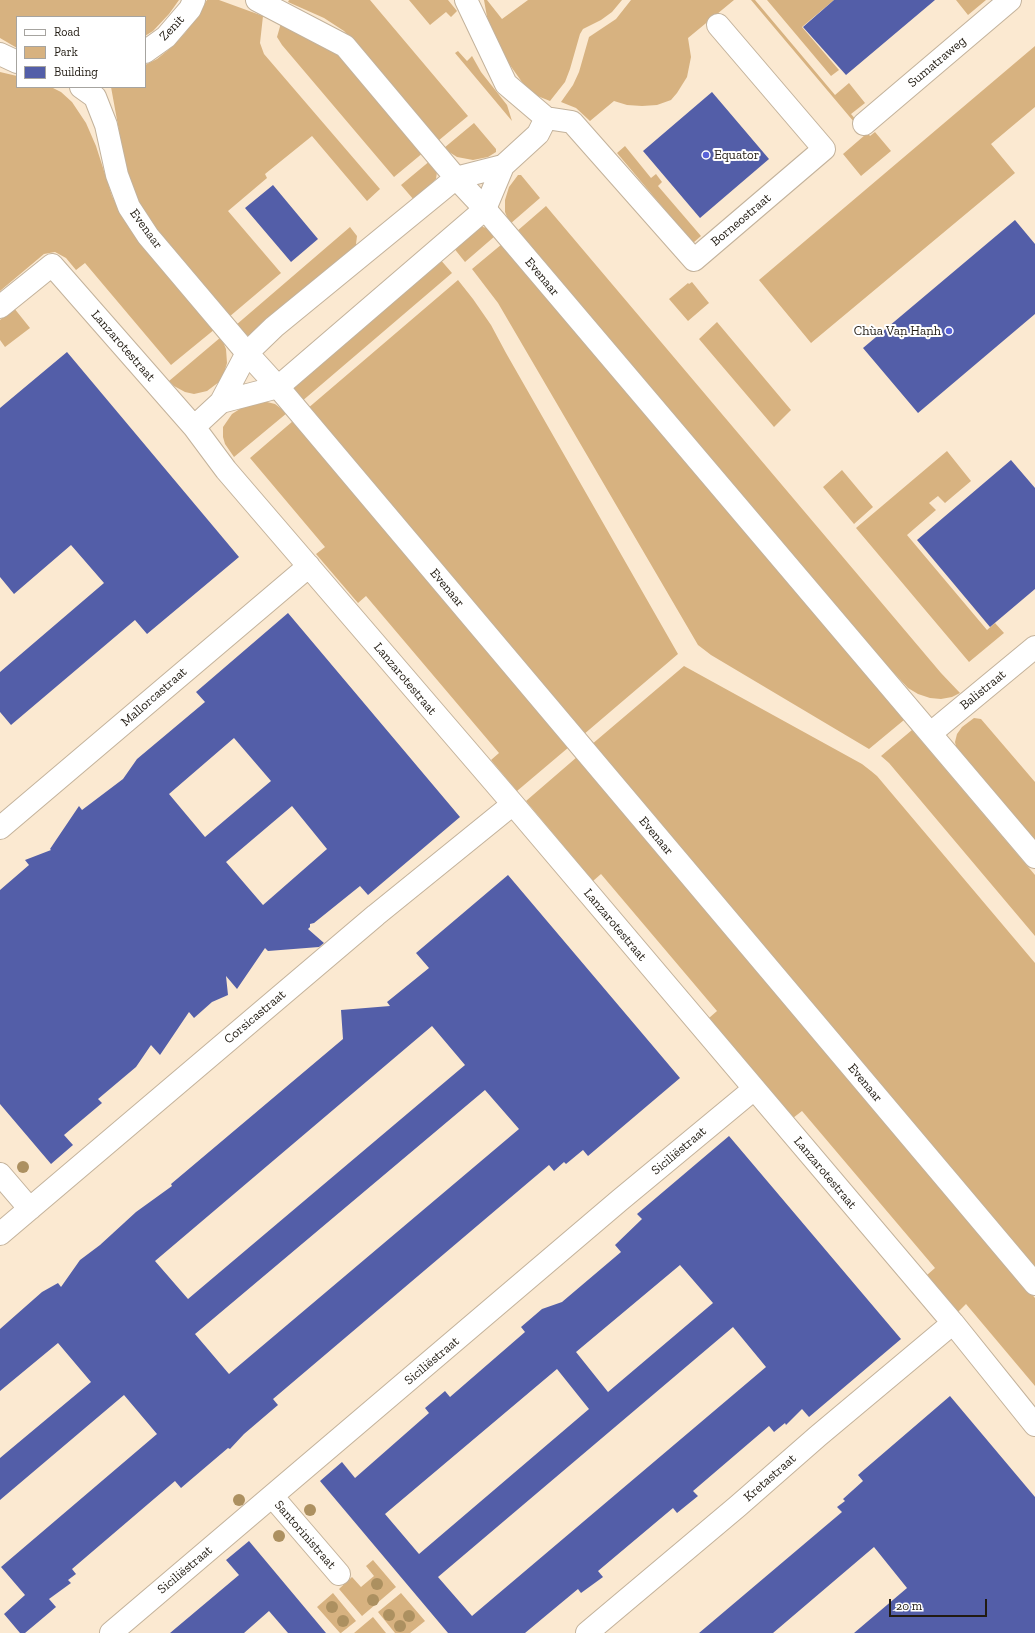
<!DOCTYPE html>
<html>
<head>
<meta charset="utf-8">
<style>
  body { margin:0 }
  #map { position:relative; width:1035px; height:1633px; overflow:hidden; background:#fbe9d1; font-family:"Zilla Slab",serif }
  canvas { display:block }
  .legend { position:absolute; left:16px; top:16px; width:130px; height:72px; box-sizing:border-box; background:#fff; border:1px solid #a6a4a0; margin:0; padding:5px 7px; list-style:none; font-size:12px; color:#211b12 }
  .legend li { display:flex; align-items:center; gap:8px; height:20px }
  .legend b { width:20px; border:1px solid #a6a4a0 }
  .scale { position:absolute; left:889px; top:1599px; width:98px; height:18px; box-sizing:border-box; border:2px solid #211b12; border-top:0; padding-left:5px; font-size:12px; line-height:14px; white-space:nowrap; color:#211b12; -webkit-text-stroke:3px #fff; paint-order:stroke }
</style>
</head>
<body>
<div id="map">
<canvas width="1035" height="1633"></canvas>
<ul class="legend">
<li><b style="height:5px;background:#fff"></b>Road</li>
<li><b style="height:11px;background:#d7b280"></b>Park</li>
<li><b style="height:11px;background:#535ea8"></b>Building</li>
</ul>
<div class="scale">20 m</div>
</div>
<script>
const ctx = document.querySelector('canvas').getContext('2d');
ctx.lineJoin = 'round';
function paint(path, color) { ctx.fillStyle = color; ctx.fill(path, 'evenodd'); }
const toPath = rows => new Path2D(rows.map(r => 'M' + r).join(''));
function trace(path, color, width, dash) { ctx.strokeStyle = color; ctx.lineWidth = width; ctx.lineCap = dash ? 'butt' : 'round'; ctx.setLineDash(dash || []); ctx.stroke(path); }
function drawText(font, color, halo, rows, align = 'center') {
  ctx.font = font + ' "Zilla Slab",serif'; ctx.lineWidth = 4; ctx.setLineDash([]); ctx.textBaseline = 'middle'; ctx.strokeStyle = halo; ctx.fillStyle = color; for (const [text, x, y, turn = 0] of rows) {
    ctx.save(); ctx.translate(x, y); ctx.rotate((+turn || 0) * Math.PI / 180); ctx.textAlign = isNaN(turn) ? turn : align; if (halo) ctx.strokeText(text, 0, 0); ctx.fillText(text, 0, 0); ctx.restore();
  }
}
const green = toPath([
  [0,0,179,0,169,14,153,31,145,36,145,17,17,17,17,48,0,38],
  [207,0,219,0,263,16,260,43,264,54,380,189,367,201,312,136,265,174,267,178,228,211,281,273,229,317,145,217,135,197,125,164,111,87,145,87,145,65,157,59,173,46,185,33],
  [289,0,370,0,468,116,438,141,359,47,344,31,324,18,288,2],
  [409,0,448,0,457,11,451,17,446,12,430,25],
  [484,0,487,0,502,19,528,0,622,0,612,12,601,20,583,29,580,34,570,69,565,82,550,101,535,95,522,82,502,54,495,40,487,17],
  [631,0,734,0,688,38,691,57,687,77,677,93,671,100,657,105,642,106,627,105,614,101,590,121,576,108,561,102,573,85,579,72,589,37,616,19],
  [751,0,755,0,835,95,849,83,865,103,851,114,870,136,875,132,891,151,861,176,843,154,865,135],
  [767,0,834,0,802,27,839,70,831,76],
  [956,0,986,0,968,15],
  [281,23,336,50,424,152,394,177,282,45,277,37],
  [1035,46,1035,107,991,144,1015,173,811,343,759,280],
  [458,51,467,61,472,56,481,72,507,105,512,121,455,53],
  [0,72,17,76,17,87,51,87,61,92,72,102,86,123,96,146,112,196,123,218,215,329,171,365,85,263,76,270,66,258,55,252,44,254,0,291],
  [474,123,496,149,496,152,488,157,473,160,457,157,446,150,444,148],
  [625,146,651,178,656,174,662,182,658,186,701,236,693,243,617,153],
  [431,160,437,172,436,179,414,200,401,185],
  [518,175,521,175,540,198,510,224,505,212,505,200,509,187],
  [546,206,941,673,960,693,952,697,941,699,930,698,918,694,908,688,835,610,516,232],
  [479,226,487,228,495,236,465,262,453,247],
  [350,227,357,236,356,244,358,247,251,336,244,334,236,325],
  [502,244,904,720,869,749,711,655,698,645,498,303,472,269],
  [439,258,452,273,301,402,294,389,294,385],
  [458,280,473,299,491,325,506,353,678,654,583,735,307,409],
  [692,282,709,303,688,321,669,299,688,283,689,284],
  [14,308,30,328,5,347,0,340,0,320],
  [717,322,791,410,774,427,699,339],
  [221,337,226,349,227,363,224,373,219,382,207,391,194,394,185,392,174,386,169,381],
  [256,402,267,402,275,404,287,413,234,457,225,444,223,437,223,427,232,414,246,405],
  [293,421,569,747,517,791,491,760,499,753,366,596,358,603,316,554,325,547,250,458],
  [947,451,971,481,945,503,938,496,929,503,936,510,907,535,987,630,995,623,1004,633,969,662,856,528],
  [842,470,873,507,854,524,823,487],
  [684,666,862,764,871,771,877,776,1035,963,1035,1269,591,745],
  [974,718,981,719,1035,782,1035,846,957,751,955,742,957,734,962,727],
  [912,730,1035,875,1035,936,889,763,881,756],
  [577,757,1035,1298,1035,1386,966,1304,958,1312,927,1275,935,1268,802,1111,793,1118,709,1018,717,1011,601,874,593,881,526,801],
  [373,1560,396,1587,362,1616,339,1589,352,1577,361,1587,374,1576,366,1566],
  [333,1593,356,1621,341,1633,340,1633,317,1607],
  [401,1593,425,1621,410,1633,395,1633,378,1612],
  [373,1617,386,1633,354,1633]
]);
const building = toPath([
  [834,0,935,0,846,75,803,27],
  [712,92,769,159,700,218,643,151],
  [273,185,318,239,291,262,245,208],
  [1015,220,1035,244,1035,314,918,413,863,348],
  [67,352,239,557,147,634,135,620,11,725,0,712,0,672,104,583,71,545,14,594,0,577,0,408],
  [1011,460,1035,488,1035,589,990,627,917,540],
  [288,613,460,817,368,895,360,886,314,923,310,924,310,927,308,929,324,943,319,947,268,951,265,948,237,989,226,976,228,995,212,1002,194,1018,189,1012,160,1055,151,1045,136,1067,98,1099,102,1103,64,1135,73,1145,51,1164,0,1104,0,890,29,865,25,860,51,850,50,849,79,806,82,810,123,779,137,759,205,702,196,692],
  [234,738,271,781,205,837,169,794],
  [292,806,327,849,263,905,226,862],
  [508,875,680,1078,588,1156,583,1150,566,1164,564,1162,554,1171,549,1165,530,1181,273,1399,278,1405,244,1434,230,1449,228,1448,181,1488,175,1481,72,1569,76,1574,68,1580,71,1583,49,1599,56,1607,25,1633,20,1633,4,1614,25,1595,1,1567,157,1434,124,1395,0,1500,0,1458,91,1382,58,1343,0,1391,0,1329,42,1292,58,1283,61,1287,80,1260,100,1245,136,1212,172,1186,171,1184,343,1039,341,1010,390,1006,387,1002,429,968,416,953],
  [432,1026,465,1065,188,1299,155,1261],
  [485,1090,519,1129,229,1374,195,1334],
  [729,1136,901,1339,809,1417,802,1409,786,1425,785,1423,774,1432,769,1426,693,1491,698,1496,677,1513,673,1508,598,1571,603,1577,581,1593,578,1589,525,1633,448,1633,320,1481,342,1462,355,1478,429,1413,425,1408,445,1391,450,1397,525,1332,521,1327,542,1309,562,1302,621,1252,615,1245,642,1219,637,1214],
  [680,1265,713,1303,608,1392,576,1352],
  [733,1327,766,1367,472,1616,438,1577],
  [557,1369,589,1409,419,1554,385,1514],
  [950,1396,1035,1497,1035,1633,854,1633,907,1588,874,1547,773,1633,699,1633,842,1512,837,1507,845,1501,843,1499,863,1481,858,1475],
  [249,1541,326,1633,288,1633,269,1611,244,1633,170,1633,239,1575,226,1560]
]);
const minor = toPath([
  [466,0,506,84,546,118,572,122,694,260,824,149,718,25],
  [864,124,1010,0],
  [503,166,538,134,546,118],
  [0,307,52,265,194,427,226,470,513,804,953,1323,1035,1425],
  [194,427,221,402,247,353,274,327,456,178,503,166,485,209,278,387,221,402],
  [931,733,1035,647],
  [0,828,309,566],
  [0,1174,30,1209],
  [0,1234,376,915,513,804],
  [272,1496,339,1574],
  [111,1633,620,1200,754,1089],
  [587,1633,738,1506,818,1436,953,1323]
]);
const major = toPath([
  [257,0,345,46,456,178,485,209,1035,857],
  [145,52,166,37,190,9,194,0],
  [0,54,17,62],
  [81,87,95,97,106,125,117,175,129,207,148,236,247,353,278,387,1035,1284]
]);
const trees = [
  [23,1167],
  [239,1500],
  [310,1510],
  [279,1536],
  [377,1584],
  [373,1600],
  [332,1607],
  [389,1615],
  [409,1616],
  [343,1621],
  [400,1626]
];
const markers = [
  [706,155,4,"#5862d9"],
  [949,331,4,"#5862d9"]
];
const streetNames = [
  ["Zenit",172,28,-46],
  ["Sumatraweg",937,62,-40],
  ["Borneostraat",741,220,-40],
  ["Evenaar",146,229,54],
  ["Evenaar",542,277,50],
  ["Lanzarotestraat",123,346,49],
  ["Evenaar",447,588,50],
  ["Lanzarotestraat",405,679,50],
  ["Balistraat",983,690,-39],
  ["Mallorcastraat",154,697,-41],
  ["Evenaar",656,836,50],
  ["Lanzarotestraat",615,925,50],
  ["Corsicastraat",255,1017,-40],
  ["Evenaar",865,1083,50],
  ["Siciliëstraat",679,1151,-40],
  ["Lanzarotestraat",825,1173,50],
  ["Siciliëstraat",432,1361,-40],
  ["Kretastraat",770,1478,-41],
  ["Santorinistraat",305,1535,49],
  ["Siciliëstraat",185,1570,-40]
];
const poiNames = [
  ["Equator",714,155],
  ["Chùa Vạn Hạnh",941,331,"right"]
];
paint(green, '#d7b280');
paint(building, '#535ea8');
trace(minor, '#c3b29b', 24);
trace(major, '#c3b29b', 24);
trace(minor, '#fff', 22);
trace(major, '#fff', 22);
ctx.fillStyle = '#ac9060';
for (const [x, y] of trees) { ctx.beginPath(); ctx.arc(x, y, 6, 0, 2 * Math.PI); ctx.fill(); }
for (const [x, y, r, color] of markers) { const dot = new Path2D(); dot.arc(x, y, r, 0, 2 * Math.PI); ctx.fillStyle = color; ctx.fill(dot); trace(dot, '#fff', 1.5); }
drawText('13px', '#211b12', '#fff', streetNames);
drawText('13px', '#211b12', '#fff', poiNames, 'left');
</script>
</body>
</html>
